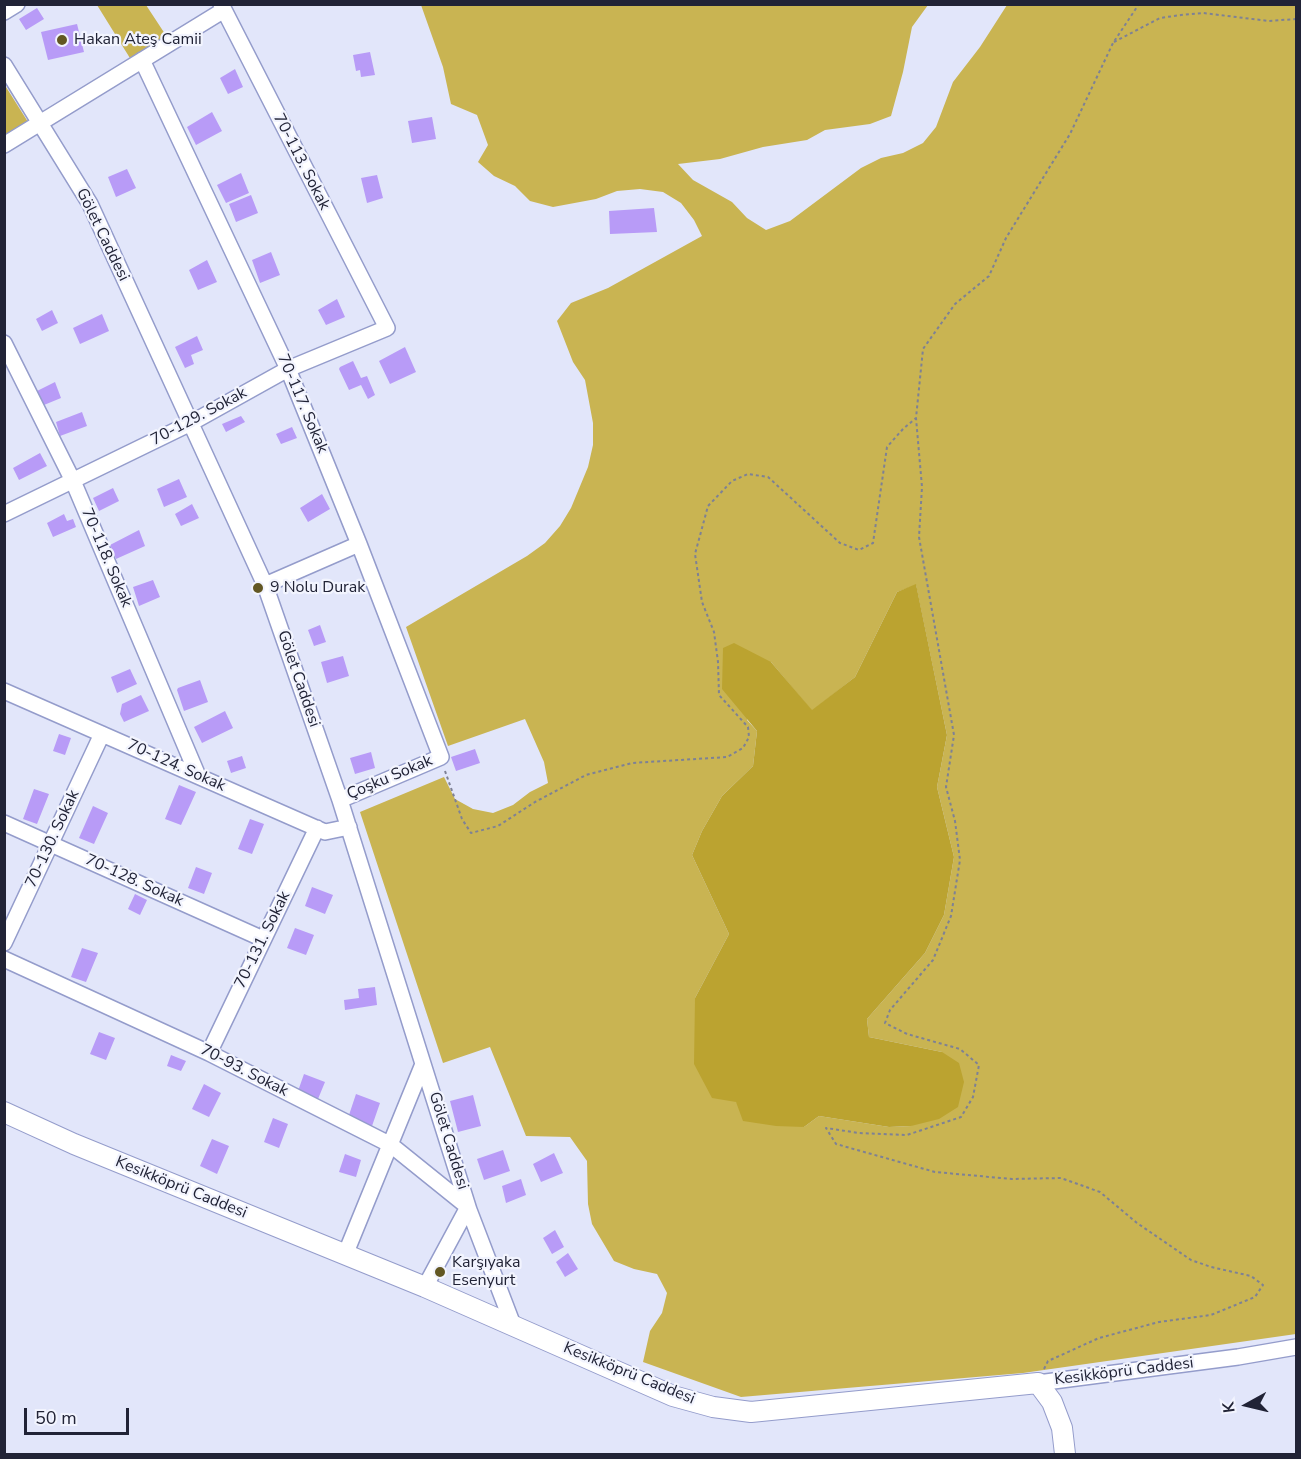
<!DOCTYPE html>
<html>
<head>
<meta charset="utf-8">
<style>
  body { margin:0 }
  #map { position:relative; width:1301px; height:1459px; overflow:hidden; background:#e2e6fa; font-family:"Nunito Sans",sans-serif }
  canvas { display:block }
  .frame { position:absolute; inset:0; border:6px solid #212336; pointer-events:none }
  .north { position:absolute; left:1217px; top:1375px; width:60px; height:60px; -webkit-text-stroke:4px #f2f4fe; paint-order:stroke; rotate:262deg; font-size:16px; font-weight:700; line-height:24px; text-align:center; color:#212336 }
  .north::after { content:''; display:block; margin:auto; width:21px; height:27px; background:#212336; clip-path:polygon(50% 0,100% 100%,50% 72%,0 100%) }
  .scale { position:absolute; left:24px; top:1408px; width:105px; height:27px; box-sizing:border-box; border:3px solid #212336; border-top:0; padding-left:8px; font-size:18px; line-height:21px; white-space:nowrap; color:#212336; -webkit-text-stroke:4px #f2f4fe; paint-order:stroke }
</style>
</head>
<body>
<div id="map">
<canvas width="1301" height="1459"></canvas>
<div class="frame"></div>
<div class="north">K</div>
<div class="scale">50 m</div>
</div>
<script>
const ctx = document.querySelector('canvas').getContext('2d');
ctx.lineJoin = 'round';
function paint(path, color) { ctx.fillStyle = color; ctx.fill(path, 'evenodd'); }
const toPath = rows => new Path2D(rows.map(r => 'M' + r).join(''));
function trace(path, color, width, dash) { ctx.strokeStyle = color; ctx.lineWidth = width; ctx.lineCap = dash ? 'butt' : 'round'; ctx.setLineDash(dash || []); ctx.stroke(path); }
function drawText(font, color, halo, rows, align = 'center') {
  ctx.font = font + ' "Nunito Sans",sans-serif'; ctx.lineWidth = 4.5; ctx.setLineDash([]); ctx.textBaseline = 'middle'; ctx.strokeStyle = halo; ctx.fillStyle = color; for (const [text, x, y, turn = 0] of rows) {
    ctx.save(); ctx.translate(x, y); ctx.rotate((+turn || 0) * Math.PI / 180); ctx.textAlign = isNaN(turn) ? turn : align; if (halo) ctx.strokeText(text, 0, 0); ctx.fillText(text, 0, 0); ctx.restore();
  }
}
const green = toPath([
  [97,5,146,5,169,40,133,63],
  [421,5,928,5,912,27,903,72,891,116,870,124,825,130,807,140,763,147,720,159,678,164,693,180,732,202,747,218,766,230,790,221,861,168,881,158,903,153,923,143,936,127,953,82,980,47,1007,5,1296,5,1296,1334,1023,1373,741,1397,643,1362,650,1331,662,1313,667,1293,657,1274,634,1269,614,1261,592,1224,588,1204,587,1161,570,1137,526,1136,490,1047,443,1063,360,812,444,777,455,799,473,809,493,813,513,805,530,792,548,783,544,762,525,719,448,746,406,627,527,556,545,543,560,526,571,508,588,467,593,445,593,423,585,380,573,362,557,321,571,303,608,288,702,236,694,220,681,203,663,192,640,189,617,191,596,199,553,207,530,201,515,186,494,176,478,162,488,145,477,115,451,104,443,67],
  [916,585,947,735,937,787,954,857,944,915,925,953,867,1019,869,1037,942,1052,911,1126,889,1127,819,1116,804,1127,736,1102,695,998,729,934,692,855,702,831,722,796,753,766,757,731,747,720,771,662,812,711,855,677,897,592],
  [6,87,28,122,5,137,4,88]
]);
const forest = toPath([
  [916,584,947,735,937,787,954,857,944,915,925,953,867,1019,869,1037,942,1052,959,1063,964,1082,958,1107,939,1119,911,1126,889,1127,819,1116,804,1127,776,1126,743,1121,736,1102,712,1098,694,1064,695,998,729,934,692,855,702,831,722,796,753,766,757,731,722,689,723,648,734,643,771,662,812,710,855,677,897,592]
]);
const building = toPath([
  [37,8,44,19,26,30,19,19],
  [77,24,84,52,48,60,41,32],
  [370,52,375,75,361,77,360,70,356,71,353,55],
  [235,69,243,87,228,94,220,78],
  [212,112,222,131,196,145,187,127],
  [432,117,436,139,412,143,408,121],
  [127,169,136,188,116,197,108,177],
  [241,173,249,193,226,203,217,185],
  [377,175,383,198,367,203,361,178],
  [251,195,258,213,236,222,229,204],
  [654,208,657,232,610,234,609,211],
  [271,252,280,275,260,283,252,260],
  [207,260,217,282,198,290,189,270],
  [337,299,345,317,326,325,318,310],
  [52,310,58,323,42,331,36,319],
  [102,314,109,331,80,344,73,328],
  [197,336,203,350,191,355,194,364,185,368,175,347],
  [405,347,416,372,390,384,379,361],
  [353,361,361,378,367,376,375,395,368,399,361,385,349,390,339,369,340,367],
  [55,382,61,398,44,405,37,391],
  [82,412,87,426,60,436,56,422],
  [241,416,245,422,226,432,222,424],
  [292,427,297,438,281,444,276,434],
  [40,453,47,466,19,480,13,468],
  [179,479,187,497,164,507,157,489],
  [113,488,119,501,99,511,93,498],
  [322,494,330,509,308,522,300,508],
  [192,504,199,518,181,526,175,514],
  [64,514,67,521,73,519,76,527,53,537,47,523],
  [139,530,145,546,116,559,110,545],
  [153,580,160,597,139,606,133,587],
  [320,625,326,642,314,646,308,630],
  [343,656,349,676,327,683,321,662],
  [130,669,137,684,117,693,111,677],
  [200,680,208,702,184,711,177,690,178,688],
  [141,695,149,711,124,722,120,714,122,704],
  [225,711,233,728,202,743,194,727],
  [59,734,71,738,65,755,53,751],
  [475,749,480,763,456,771,451,757],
  [371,752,375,768,355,774,350,758],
  [242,756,246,768,231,773,227,761],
  [179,785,196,792,181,825,165,819],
  [34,789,49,794,37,824,23,819],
  [93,806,108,813,94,844,79,838],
  [250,819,264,824,252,854,238,849],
  [196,867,212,873,204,894,188,888],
  [312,887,333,895,325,914,305,906],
  [135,894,147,900,140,915,128,909],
  [295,928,314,935,306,955,287,948],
  [82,948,98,953,86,982,71,977],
  [375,987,377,1005,345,1010,344,1000,359,998,358,989],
  [99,1032,115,1038,106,1060,90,1054],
  [171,1055,186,1061,181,1071,167,1066],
  [304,1074,325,1082,318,1099,298,1091],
  [204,1084,221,1093,209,1117,192,1109],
  [356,1094,380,1103,372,1126,348,1118],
  [473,1095,481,1126,458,1132,450,1101],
  [273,1118,288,1124,279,1148,264,1142],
  [212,1139,229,1146,217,1174,200,1166],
  [503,1150,510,1171,484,1180,477,1159],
  [554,1153,563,1173,541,1182,533,1164],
  [345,1154,361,1160,356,1177,339,1172],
  [521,1179,526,1195,506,1203,502,1186],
  [555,1230,564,1247,552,1254,543,1238],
  [568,1253,578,1269,565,1277,556,1262]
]);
const path = toPath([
  [1114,42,1160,18,1181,15,1203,13,1269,21,1296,19],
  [445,771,462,819,471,833,498,826,535,802,586,775,632,763,727,757,743,748,749,737,748,727,719,695,718,662,714,632,702,602,695,554,708,506,732,481,748,474,768,477,840,543,859,550,873,543,887,447,903,429,916,418],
  [1044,1369,1048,1361,1099,1338,1159,1322,1211,1315,1255,1297,1263,1285,1251,1276,1211,1267,1191,1260,1137,1223,1100,1192,1061,1178,1012,1179,935,1172,836,1144,826,1128,859,1133,907,1135,961,1117,973,1097,979,1065,960,1049,907,1034,885,1023,890,1010,933,960,951,916,960,860,955,821,946,787,954,735,919,537,922,487,916,418,923,349,955,304,989,276,1006,238,1070,134,1113,43,1139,4]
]);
const minor = toPath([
  [4,12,17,4],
  [142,60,288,369,359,544,441,757,340,800],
  [4,65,90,204,265,585,340,800,469,1210,513,1325],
  [4,145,224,10],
  [4,343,73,481,198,776],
  [4,514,191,423,288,369,387,328,221,4],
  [265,585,359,544],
  [4,691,325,832,349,827],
  [4,823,263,939],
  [4,943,102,734],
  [4,959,209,1053,391,1145,468,1207,425,1287],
  [209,1053,317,828],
  [345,1255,423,1064],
  [1038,1383,1238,1357,1296,1347]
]);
const tertiary = toPath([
  [4,1112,74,1144,425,1287,673,1396,713,1407,751,1412,1038,1383,1052,1402,1062,1428,1065,1454]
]);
const markers = [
  [62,40,6,"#625723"],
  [258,588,6,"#625723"],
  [440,1272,6,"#625723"]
];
const poiNames = [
  ["Hakan Ateş Camii",74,40],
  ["9 Nolu Durak",270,588],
  ["Karşıyaka",452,1263],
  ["Esenyurt",452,1281]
];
const streetNames = [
  ["70-113. Sokak",301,162,63],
  ["Gölet Caddesi",102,235,64],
  ["70-117. Sokak",302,404,67],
  ["70-129. Sokak",199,417,-28],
  ["70-118. Sokak",106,558,67],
  ["Gölet Caddesi",298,679,71],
  ["70-124. Sokak",176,766,24],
  ["Çoşku Sokak",390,778,-23],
  ["70-130. Sokak",53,839,-65],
  ["70-128. Sokak",134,881,24],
  ["70-131. Sokak",263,940,-64],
  ["70-93. Sokak",244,1071,27],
  ["Gölet Caddesi",448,1141,73],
  ["Kesikköprü Caddesi",181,1188,22],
  ["Kesikköprü Caddesi",1124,1372,-7],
  ["Kesikköprü Caddesi",629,1374,22]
];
paint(green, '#c9b452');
paint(forest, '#bba330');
paint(building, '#b89bf7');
trace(minor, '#949ccb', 18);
trace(tertiary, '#949ccb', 22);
trace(path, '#7e8195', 2, [3, 3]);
trace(minor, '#fff', 15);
trace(tertiary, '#fff', 20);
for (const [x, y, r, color] of markers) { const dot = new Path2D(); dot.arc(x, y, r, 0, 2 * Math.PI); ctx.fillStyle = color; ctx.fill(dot); trace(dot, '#f2f4fe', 2); }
drawText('16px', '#212336', '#f2f4fe', poiNames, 'left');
drawText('16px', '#212336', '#f2f4fe', streetNames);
</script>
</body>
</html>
